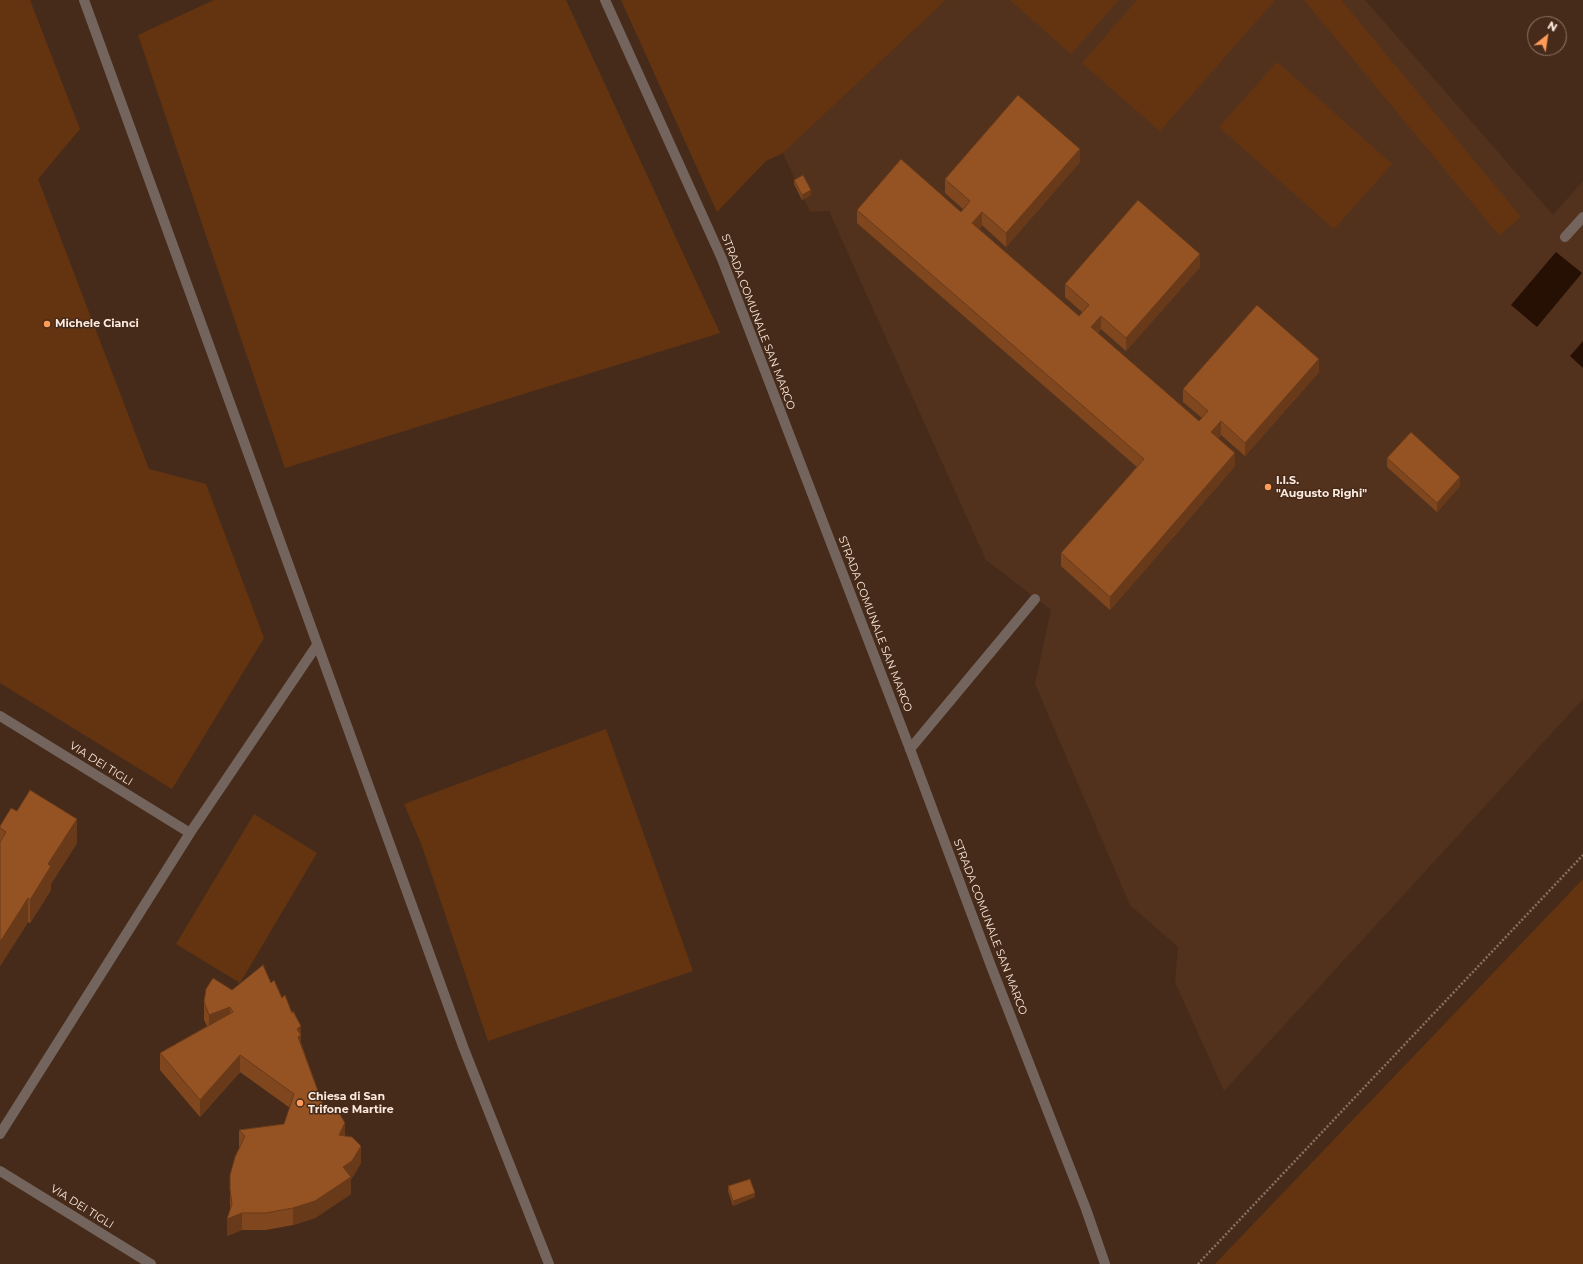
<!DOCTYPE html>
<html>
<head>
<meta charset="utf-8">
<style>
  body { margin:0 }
  #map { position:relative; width:1583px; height:1264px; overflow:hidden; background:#462b1a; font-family:Montserrat,sans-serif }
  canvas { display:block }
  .north { position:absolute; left:1527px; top:16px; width:40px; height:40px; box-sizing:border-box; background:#462b1a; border:1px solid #8f7769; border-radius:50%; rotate:30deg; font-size:11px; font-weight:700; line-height:16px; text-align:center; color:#fceadf }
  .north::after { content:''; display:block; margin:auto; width:14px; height:18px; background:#fe9b59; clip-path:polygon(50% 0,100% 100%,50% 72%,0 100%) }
</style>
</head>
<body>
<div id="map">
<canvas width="1583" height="1264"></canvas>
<div class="north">N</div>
</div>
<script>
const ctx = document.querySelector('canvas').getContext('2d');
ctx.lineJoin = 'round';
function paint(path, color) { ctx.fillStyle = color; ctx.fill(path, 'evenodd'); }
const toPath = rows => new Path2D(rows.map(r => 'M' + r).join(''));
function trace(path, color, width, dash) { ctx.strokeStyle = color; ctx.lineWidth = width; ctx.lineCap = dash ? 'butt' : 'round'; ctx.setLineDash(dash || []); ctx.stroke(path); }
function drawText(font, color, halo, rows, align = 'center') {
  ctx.font = font + ' Montserrat,sans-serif'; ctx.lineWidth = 3; ctx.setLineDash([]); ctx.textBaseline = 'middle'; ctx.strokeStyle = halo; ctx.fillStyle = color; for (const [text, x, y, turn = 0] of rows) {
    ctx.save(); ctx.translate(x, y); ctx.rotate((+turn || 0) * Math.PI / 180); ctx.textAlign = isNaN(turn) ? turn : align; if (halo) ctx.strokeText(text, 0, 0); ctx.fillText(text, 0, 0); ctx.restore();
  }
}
const built = toPath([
  [946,0,1365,0,1553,215,1583,181,1583,699,1224,1091,1175,982,1178,947,1130,905,1035,684,1051,610,986,560,829,211,810,212,783,153]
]);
const green = toPath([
  [0,0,30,0,80,129,38,179,149,469,206,484,264,638,172,789,0,683],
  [214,0,566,0,720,333,285,468,138,35],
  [621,0,946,0,783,153,766,161,717,212],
  [1010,0,1119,0,1071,54],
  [1137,0,1275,0,1160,131,1082,63],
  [1304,0,1341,0,1521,217,1499,235],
  [1277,62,1392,164,1334,229,1219,127],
  [606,729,693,971,488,1041,422,846,404,804],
  [254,814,317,853,240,983,176,944],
  [1583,879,1583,1264,1215,1264]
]);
const water = toPath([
  [1556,252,1582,273,1537,327,1511,305],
  [1583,341,1583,368,1570,356]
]);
const path = toPath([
  [1198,1264,1583,855]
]);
const lane = toPath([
  [1565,237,1583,217],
  [910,749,1035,599]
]);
const street = toPath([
  [84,0,464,1049,549,1264],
  [605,0,722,259,910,749,991,966,1086,1209,1105,1264],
  [0,716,190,833],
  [0,1134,190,833,317,645],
  [0,1171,151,1264]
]);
const wall = toPath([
  [1080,162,1006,247,982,225,979,229,1079,316,1082,312,1065,297,1065,284,1200,267,1126,351,1101,329,1098,333,1199,421,1202,418,1183,402,1183,389,1319,372,1245,456,1221,435,1218,438,1235,466,1110,610,1061,566,1061,553,1137,467,857,223,857,210,961,212,963,209,945,193,945,179],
  [794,180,811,195,802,200,794,184],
  [1387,458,1460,486,1437,512,1387,467],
  [0,826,77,843,51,884,51,890,30,923,28,922,0,966],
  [271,983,301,1043,325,1110,345,1136,361,1163,352,1178,351,1179,351,1194,315,1218,293,1225,266,1230,242,1230,227,1236,230,1210,230,1189,239,1148,239,1130,284,1124,290,1108,240,1072,200,1117,160,1070,160,1053,207,1026,204,1020,204,1002,232,990],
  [728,1186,755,1197,733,1206,728,1191]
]);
const shadedWall = toPath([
  [1080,149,1080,162,1006,247,1006,233],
  [811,190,811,195,802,200,802,195],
  [982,212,982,225,972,236,972,223],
  [1200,254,1200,267,1126,351,1126,338],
  [1101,316,1101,329,1091,340,1091,327],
  [1319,359,1319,372,1245,456,1245,443],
  [1221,421,1221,435,1211,445,1211,432],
  [1235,453,1235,466,1110,610,1110,597],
  [1460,477,1460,486,1437,512,1437,503],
  [77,819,77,843,51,884,51,890,30,923,30,900,48,864],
  [28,898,28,922,0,966,0,942],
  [230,1007,230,1024,209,1032,209,1015],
  [301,1026,301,1043,297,1046,297,1029],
  [240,1055,240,1072,200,1117,200,1100],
  [345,1123,345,1140,339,1135],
  [361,1146,361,1163,352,1178,351,1179,351,1194,315,1218,293,1225,293,1208,343,1167],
  [755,1193,755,1197,733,1206,733,1201],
  [242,1213,242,1230,227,1236,227,1219]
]);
const building = toPath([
  [1018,95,1080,149,1006,233,982,212,972,223,1079,316,1089,305,1065,284,1138,200,1200,254,1126,338,1101,316,1091,327,1199,421,1208,411,1183,389,1257,305,1319,359,1245,443,1221,421,1211,432,1235,453,1110,597,1061,553,1144,459,857,210,901,159,961,212,970,201,945,179,1018,95],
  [803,175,811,190,802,195,794,180,803,175],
  [1411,432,1460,477,1437,503,1387,458,1411,432],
  [30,790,77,819,48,864,51,866,30,900,28,898,0,942,0,842,6,832,0,828,0,826,11,808,17,811,30,790],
  [263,965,271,983,274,980,282,998,285,995,292,1013,293,1011,301,1026,297,1029,301,1035,298,1037,325,1110,338,1111,345,1123,339,1135,352,1137,361,1146,352,1161,343,1167,351,1177,315,1201,293,1208,266,1213,242,1213,227,1219,232,1204,230,1189,230,1175,235,1157,245,1136,239,1130,284,1124,294,1094,240,1055,200,1100,160,1053,233,1012,230,1007,209,1015,204,1002,206,989,213,978,232,990,263,965],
  [750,1179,755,1193,733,1201,728,1186,750,1179]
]);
const markers = [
  [47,324,4,"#fe9b59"],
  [1268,487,4,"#fe9b59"],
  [300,1103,4,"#fe9b59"]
];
const streetNames = [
  ["STRADA COMUNALE SAN MARCO",758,322,69],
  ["STRADA COMUNALE SAN MARCO",875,624,69],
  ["VIA DEI TIGLI",101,764,32],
  ["STRADA COMUNALE SAN MARCO",990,927,69],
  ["VIA DEI TIGLI",82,1207,32]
];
const poiNames = [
  ["Michele Cianci",55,324],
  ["I.I.S.",1276,481],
  ["\"Augusto Righi\"",1276,494],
  ["Chiesa di San",308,1097],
  ["Trifone Martire",308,1110]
];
paint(built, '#53321d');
paint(green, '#643411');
paint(water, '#251003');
trace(path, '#897263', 2.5, [2, 2]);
trace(lane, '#73655d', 10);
trace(street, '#73655d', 10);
paint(wall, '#80471f');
paint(shadedWall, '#683a19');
paint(building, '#955324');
trace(building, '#683a19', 1);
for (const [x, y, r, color] of markers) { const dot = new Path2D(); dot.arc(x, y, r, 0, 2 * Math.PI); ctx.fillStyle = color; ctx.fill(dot); trace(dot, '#462b1a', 1.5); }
drawText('11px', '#fceadf', '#462b1a', streetNames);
drawText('bold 11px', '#fceadf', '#462b1a', poiNames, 'left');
</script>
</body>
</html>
